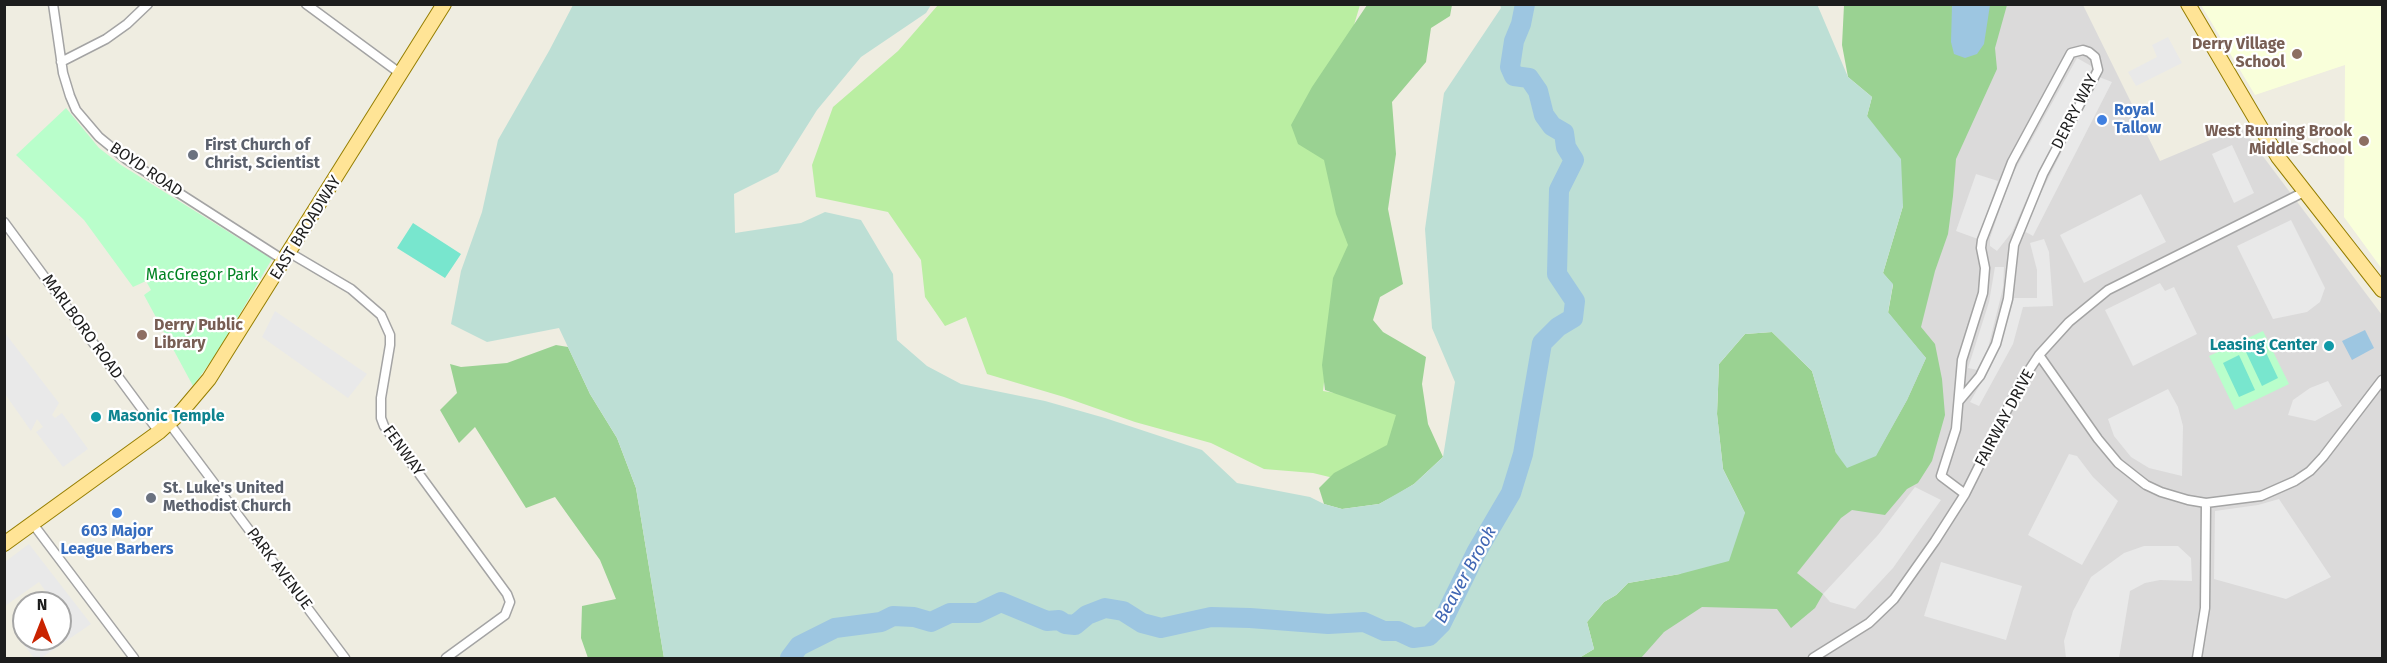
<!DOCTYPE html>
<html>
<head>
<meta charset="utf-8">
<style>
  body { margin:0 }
  #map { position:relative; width:2387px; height:663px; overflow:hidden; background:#efede1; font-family:"Fira Sans",sans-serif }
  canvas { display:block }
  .frame { position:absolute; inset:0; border:6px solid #1d1d1d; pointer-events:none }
  .north { position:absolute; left:12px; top:591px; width:60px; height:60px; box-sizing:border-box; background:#fff; border:2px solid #a5a5a5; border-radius:50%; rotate:0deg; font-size:16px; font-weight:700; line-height:24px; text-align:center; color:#1d1d1d }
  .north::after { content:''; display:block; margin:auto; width:21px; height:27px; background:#c92300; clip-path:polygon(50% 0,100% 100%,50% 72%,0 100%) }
</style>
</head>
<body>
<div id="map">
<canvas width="2387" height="663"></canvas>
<div class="frame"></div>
<div class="north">N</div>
</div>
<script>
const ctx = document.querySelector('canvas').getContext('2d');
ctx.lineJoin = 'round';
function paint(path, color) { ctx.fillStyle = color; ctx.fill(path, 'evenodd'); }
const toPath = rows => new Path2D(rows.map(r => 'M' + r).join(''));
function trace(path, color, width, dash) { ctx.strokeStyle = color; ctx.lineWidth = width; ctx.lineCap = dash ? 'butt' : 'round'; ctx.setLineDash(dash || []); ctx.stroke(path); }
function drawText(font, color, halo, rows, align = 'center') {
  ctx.font = font + ' "Fira Sans",sans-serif'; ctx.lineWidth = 4.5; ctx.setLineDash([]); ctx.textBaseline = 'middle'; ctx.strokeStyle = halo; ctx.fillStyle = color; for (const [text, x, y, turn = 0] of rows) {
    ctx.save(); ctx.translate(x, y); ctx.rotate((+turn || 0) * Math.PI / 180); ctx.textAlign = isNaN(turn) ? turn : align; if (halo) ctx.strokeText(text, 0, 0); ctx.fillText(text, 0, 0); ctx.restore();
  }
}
const residential = toPath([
  [2002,5,2083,5,2160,161,2241,127,2382,315,2382,658,1608,658,1906,322]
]);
const education = toPath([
  [2201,5,2382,5,2382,269,2344,217,2345,65,2255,95]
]);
const grass = toPath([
  [938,5,1360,5,1327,115,1381,233,1330,331,1323,391,1405,404,1419,422,1350,482,1313,473,1264,469,1211,443,1135,422,1064,397,987,374,966,317,945,326,925,297,921,260,888,212,816,197,812,165,833,107,898,51]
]);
const forest = toPath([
  [1367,5,1452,5,1450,16,1431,28,1426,62,1392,102,1396,154,1388,209,1403,284,1380,297,1373,320,1383,332,1426,357,1422,384,1428,424,1443,457,1414,484,1398,494,1379,504,1342,509,1324,504,1319,488,1334,473,1387,445,1396,415,1325,390,1322,365,1333,278,1348,245,1336,214,1324,160,1298,144,1291,125,1312,87],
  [1844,5,2007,5,1995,48,1997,69,1956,159,1953,196,1948,234,1935,271,1921,327,1935,344,1942,379,1945,415,1932,461,1918,483,1907,489,1885,515,1852,510,1841,518,1797,573,1823,594,1815,608,1791,628,1777,609,1702,607,1664,632,1641,658,1579,658,1594,649,1587,622,1604,602,1616,595,1628,583,1680,574,1745,513,1723,469,1717,414,1719,364,1745,334,1772,332,1812,371,1836,453,1876,455,1907,400,1926,358,1888,313,1893,285,1883,273,1903,206,1867,116,1872,97,1848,77,1842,45],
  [556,345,568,347,590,394,617,438,636,488,664,658,588,658,581,638,582,606,616,599,600,560,555,497,526,508,475,427,459,443,440,410,457,393,450,364,461,367,507,363]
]);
const wetland = toPath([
  [1817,4,1848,77,1872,97,1867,116,1901,159,1903,206,1883,273,1893,284,1888,312,1926,358,1907,400,1876,456,1847,468,1836,453,1812,371,1772,332,1745,334,1719,364,1717,414,1723,469,1745,513,1729,561,1680,574,1628,583,1616,595,1604,602,1587,622,1594,649,1579,658,664,658,636,488,617,438,590,394,559,328,487,342,451,324,461,271,482,212,498,140,549,51,573,5,931,5,926,13,861,57,817,110,778,172,734,194,735,233,801,223,825,212,861,220,893,274,897,340,927,366,961,384,1045,401,1105,418,1202,450,1237,483,1310,497,1324,504,1342,509,1379,504,1414,484,1443,457,1455,382,1432,328,1425,229,1444,93,1501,8,1500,5]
]);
const park = toPath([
  [66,108,99,148,121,165,272,259,217,353,193,386,144,295,151,290,146,281,133,287,84,220,16,155],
  [2263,331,2289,384,2235,410,2209,356]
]);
const pitch = toPath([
  [413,223,461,254,445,278,397,248],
  [2262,344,2278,378,2262,386,2246,352],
  [2239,355,2255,390,2239,397,2223,363]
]);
const parking = toPath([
  [2168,37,2182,63,2136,86,2128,72,2157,57,2152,45],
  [2077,58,2093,67,2040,169,2012,232,1997,251,1990,246,1990,238,2011,177],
  [2099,77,2112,82,2033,236,2024,231,2038,199],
  [2232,145,2254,193,2234,203,2212,154],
  [1976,174,1998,181,1978,239,1956,231],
  [2141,194,2166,242,2084,283,2060,235],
  [2291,220,2325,288,2320,302,2307,312,2273,319,2237,246],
  [2044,239,2049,252,2053,306,2023,307,2013,344,1979,406,1970,402,1990,367,2001,343,2014,298,2037,298,2037,270,2030,243],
  [1995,267,2004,267,2003,288,1987,352,1978,370,1968,368,1989,302],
  [2160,283,2165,291,2174,287,2197,334,2133,366,2105,310],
  [275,311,367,374,348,398,262,337],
  [5,333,59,403,52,415,55,418,62,413,88,449,63,467,36,432,43,427,37,419,31,431,5,394],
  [2328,381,2342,406,2315,421,2288,415,2293,400,2310,388],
  [2168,389,2178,407,2183,426,2182,476,2149,468,2131,457,2114,436,2108,419],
  [2069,454,2077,456,2093,477,2118,501,2082,565,2028,535],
  [1915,487,1941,500,1893,568,1855,609,1830,602,1823,594,1878,535],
  [2279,499,2331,577,2286,599,2214,579,2215,511,2258,505],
  [29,544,91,624,41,658,34,658,15,633,24,627,24,639,60,639,60,603,54,603,39,582,5,606,5,562],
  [2144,546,2178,546,2191,558,2192,581,2160,580,2145,583,2130,591,2119,658,2066,658,2064,641,2073,611,2091,577,2124,553],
  [1941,562,2022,586,2006,640,1924,616]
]);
const water = toPath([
  [1952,5,1990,5,1984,44,1977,54,1965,58,1954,54,1951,42],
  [2365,330,2374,348,2352,360,2342,341]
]);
const river = toPath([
  [790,658,799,646,835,628,881,622,893,616,914,617,931,622,950,613,978,613,1001,602,1047,621,1059,620,1065,624,1075,625,1087,615,1105,608,1123,611,1142,623,1161,628,1211,617,1250,618,1328,624,1364,622,1384,631,1398,631,1413,638,1429,636,1441,624,1477,551,1511,493,1523,454,1542,343,1558,327,1573,318,1575,301,1557,274,1559,190,1574,160,1566,147,1564,133,1552,126,1544,115,1538,91,1529,78,1514,76,1510,67,1514,41,1521,24,1525,4]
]);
const minor = toPath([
  [53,4,63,73,70,96,76,110,99,137,126,159,285,261],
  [306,4,401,74],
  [61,62,106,39,127,24,148,4],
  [4,222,159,432],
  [290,253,351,289,381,315,390,335,390,345,381,398,381,418,384,426,507,594,510,602,505,615,446,658],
  [2039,355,2098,439,2118,463,2146,485,2161,492,2188,500,2206,503,2261,496,2295,481,2310,471,2323,457,2382,380],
  [1959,401,1980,376,1996,344,2008,299,2014,245,2043,174,2098,70,2095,57,2089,52,2083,50,2071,53,2012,162,1982,240,1981,248,1985,268,1983,293,1962,360,1956,429,1941,476,1965,494],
  [169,423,345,658],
  [33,524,134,658],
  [1813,658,1869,623,1894,599,1935,541,1965,494,2020,384,2039,355,2069,322,2108,290,2304,192],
  [2197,658,2205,608,2206,503]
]);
const primary = toPath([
  [2188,4,2278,157,2382,290],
  [4,544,159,432,182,411,209,379,444,4]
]);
const markers = [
  [2297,54,6,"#8d6e63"],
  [2102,120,6,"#3f7fe0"],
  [2364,141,6,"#8d6e63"],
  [193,155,6,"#6b7280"],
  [142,335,6,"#8d6e63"],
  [2329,346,6,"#0f9aa8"],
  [96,417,6,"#0f9aa8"],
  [151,498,6,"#6b7280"],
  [117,513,6,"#3f7fe0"]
];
const educationNames = [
  ["Derry Village",2285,45],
  ["School",2285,63],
  ["West Running Brook",2352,132],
  ["Middle School",2352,150],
  ["Derry Public",154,326,"left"],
  ["Library",154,344,"left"]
];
const shopNames = [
  ["Royal",2114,111],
  ["Tallow",2114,129],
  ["603 Major",117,532,"center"],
  ["League Barbers",117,550,"center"]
];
const streetNames = [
  ["DERRY WAY",2075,112,-63],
  ["BOYD ROAD",146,170,34],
  ["EAST BROADWAY",306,228,-58],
  ["MARLBORO ROAD",82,327,54],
  ["FAIRWAY DRIVE",2005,418,-62],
  ["FENWAY",403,451,54],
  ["PARK AVENUE",279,569,53]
];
const worshipNames = [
  ["First Church of",205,146],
  ["Christ, Scientist",205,164],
  ["St. Luke's United",163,489],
  ["Methodist Church",163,507]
];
const parkNames = [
  ["MacGregor Park",202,276]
];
const cultureNames = [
  ["Leasing Center",2317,346],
  ["Masonic Temple",108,417,"left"]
];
const waterNames = [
  ["Beaver Brook",1466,575,-61]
];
paint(residential, '#dbdada');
paint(education, '#f9ffda');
paint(grass, '#baeea2');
paint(forest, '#9ad292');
paint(wetland, '#bddfd5');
paint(park, '#b9fecb');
paint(pitch, '#78e6ce');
paint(parking, '#e9e9e9');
paint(water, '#9dc6e1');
trace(river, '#9dc6e1', 20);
trace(minor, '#a4a4a4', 11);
trace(primary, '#957e00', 16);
trace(minor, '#fff', 8);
trace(primary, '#ffe496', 14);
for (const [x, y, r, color] of markers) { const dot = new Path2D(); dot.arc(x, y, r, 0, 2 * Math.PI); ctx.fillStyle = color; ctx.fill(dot); trace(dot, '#fff', 2); }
drawText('bold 16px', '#785e54', '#fff', educationNames, 'right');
drawText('bold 16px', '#366cbe', '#fff', shopNames, 'left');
drawText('16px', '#1d1d1d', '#fff', streetNames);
drawText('bold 16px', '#5b616d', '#fff', worshipNames, 'left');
drawText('16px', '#028423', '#fff', parkNames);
drawText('bold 16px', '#0d838f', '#fff', cultureNames, 'right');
drawText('italic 18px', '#4167b4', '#fff', waterNames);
</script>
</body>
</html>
